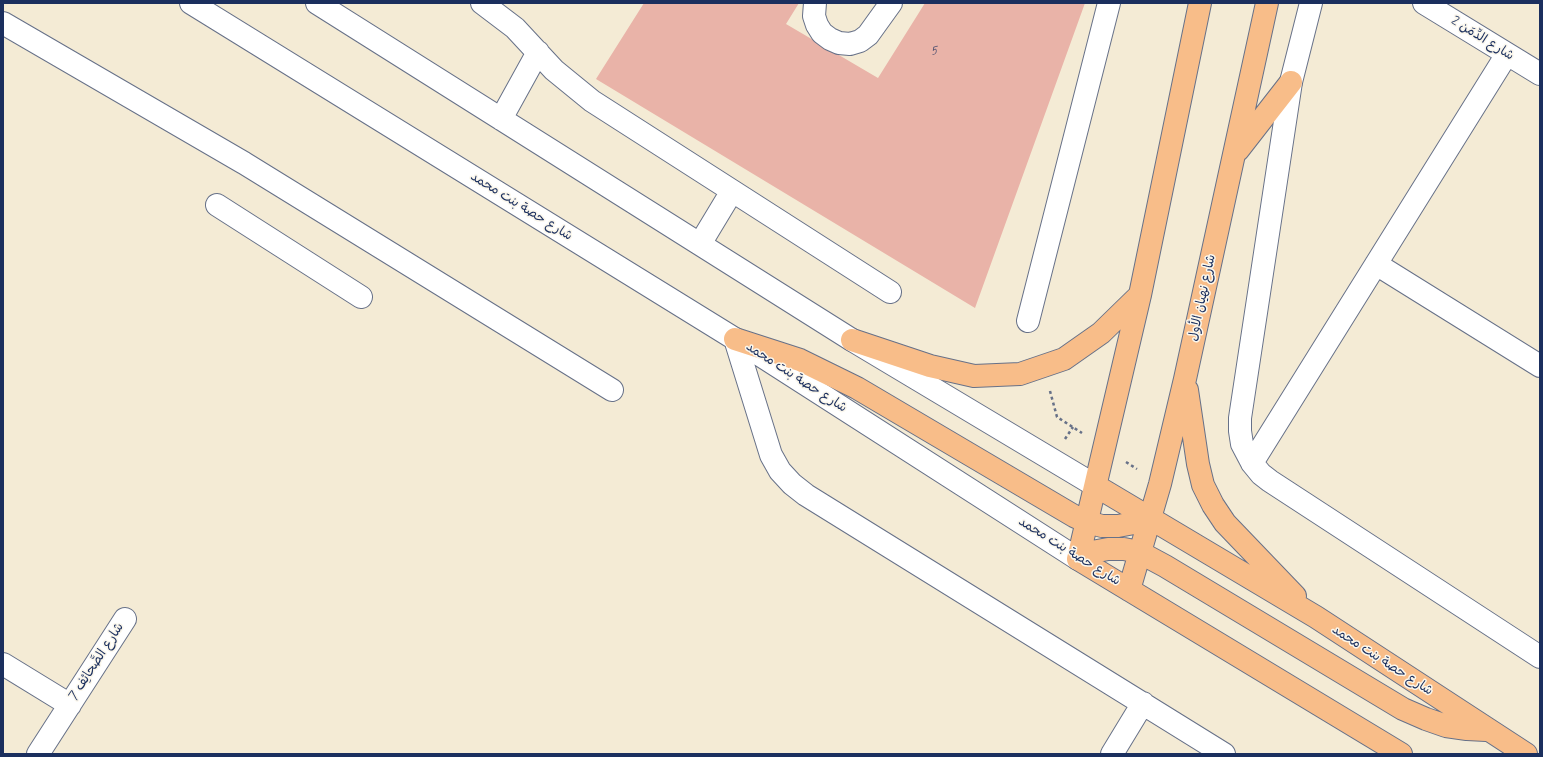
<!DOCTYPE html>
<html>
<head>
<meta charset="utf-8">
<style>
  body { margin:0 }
  #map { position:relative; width:1543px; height:757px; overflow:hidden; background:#f4ebd5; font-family:Mynerve,sans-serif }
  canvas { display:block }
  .frame { position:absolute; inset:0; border:4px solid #1b2f5e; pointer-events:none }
</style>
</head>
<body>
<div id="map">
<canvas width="1543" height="757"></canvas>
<div class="frame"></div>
</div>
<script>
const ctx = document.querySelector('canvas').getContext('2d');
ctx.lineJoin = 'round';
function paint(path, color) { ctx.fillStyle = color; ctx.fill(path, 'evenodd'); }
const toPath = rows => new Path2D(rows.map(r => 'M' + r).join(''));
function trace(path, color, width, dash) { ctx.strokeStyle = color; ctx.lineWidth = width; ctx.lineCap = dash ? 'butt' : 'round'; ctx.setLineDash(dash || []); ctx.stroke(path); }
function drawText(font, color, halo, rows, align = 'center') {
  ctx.font = font + ' Mynerve,"Playpen Sans Arabic",sans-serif'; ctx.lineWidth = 3; ctx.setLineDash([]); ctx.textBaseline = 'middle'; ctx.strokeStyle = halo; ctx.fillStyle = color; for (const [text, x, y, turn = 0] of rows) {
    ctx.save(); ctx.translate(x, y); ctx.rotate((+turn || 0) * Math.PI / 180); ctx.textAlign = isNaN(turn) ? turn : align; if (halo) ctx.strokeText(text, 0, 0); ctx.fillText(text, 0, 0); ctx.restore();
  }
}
const building = toPath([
  [644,3,799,3,786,24,878,78,925,3,1085,3,975,308,596,79]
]);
const path = toPath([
  [1050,391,1057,417,1082,433],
  [1065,439,1073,427],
  [1126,462,1137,469]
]);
const minor = toPath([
  [191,3,735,339,1078,559],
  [317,3,852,340,1096,486],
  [482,3,515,28,554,70,592,101,890,292],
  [815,3,814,16,817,25,822,33,830,39,839,43,850,44,860,41,868,35,891,3],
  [1311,3,1291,82,1240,418,1240,431,1242,444,1252,463,1261,474,1270,481,1540,657],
  [1424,3,1540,74],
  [3,23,244,163,612,390],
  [501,119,538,52],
  [217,205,361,297],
  [700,244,732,191],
  [1376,264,1540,366],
  [1028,321,1109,3],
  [735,339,771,455,780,471,792,484,806,495,1224,754],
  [1252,463,1507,54],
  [3,664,70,705],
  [38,754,125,619],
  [1112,754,1143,703]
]);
const major = toPath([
  [1238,150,1291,82],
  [735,339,800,360,857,388,1074,516,1087,522,1102,526,1118,526,1134,523,1149,518],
  [852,340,930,366,974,376,1020,374,1064,359,1101,333,1140,295],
  [1187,390,1198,464,1203,485,1213,505,1225,523,1295,596],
  [1096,486,1316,617,1526,754],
  [1078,559,1140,295,1200,3],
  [1078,559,1092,552,1108,549,1124,549,1139,552,1165,566,1403,709,1426,719,1446,726,1467,729,1486,730],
  [1078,559,1401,754],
  [1129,590,1160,484,1185,379,1267,3]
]);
const numberNames = [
  ["5",935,52]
];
const streetNames = [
  ["شارع الدِّمَن 2",1482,39,32],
  ["شارع حصة بنت محمد",521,207,32],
  ["شارع نهيان الأول",1203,298,-78],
  ["شارع حصة بنت محمد",796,378,33],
  ["شارع حصة بنت محمد",1069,552,32],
  ["شارع حصة بنت محمد",1382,661,33],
  ["شارع الصَّحائِف 7",97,662,-57]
];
paint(building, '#e9b3a8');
trace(minor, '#677188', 24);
trace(major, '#677188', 24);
trace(path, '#677188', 2.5, [3, 3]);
trace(minor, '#fff', 22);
trace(major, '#f8bd89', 22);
drawText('11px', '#4e5070', null, numberNames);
drawText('13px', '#1b2f5e', '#fbf7ec', streetNames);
</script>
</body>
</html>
